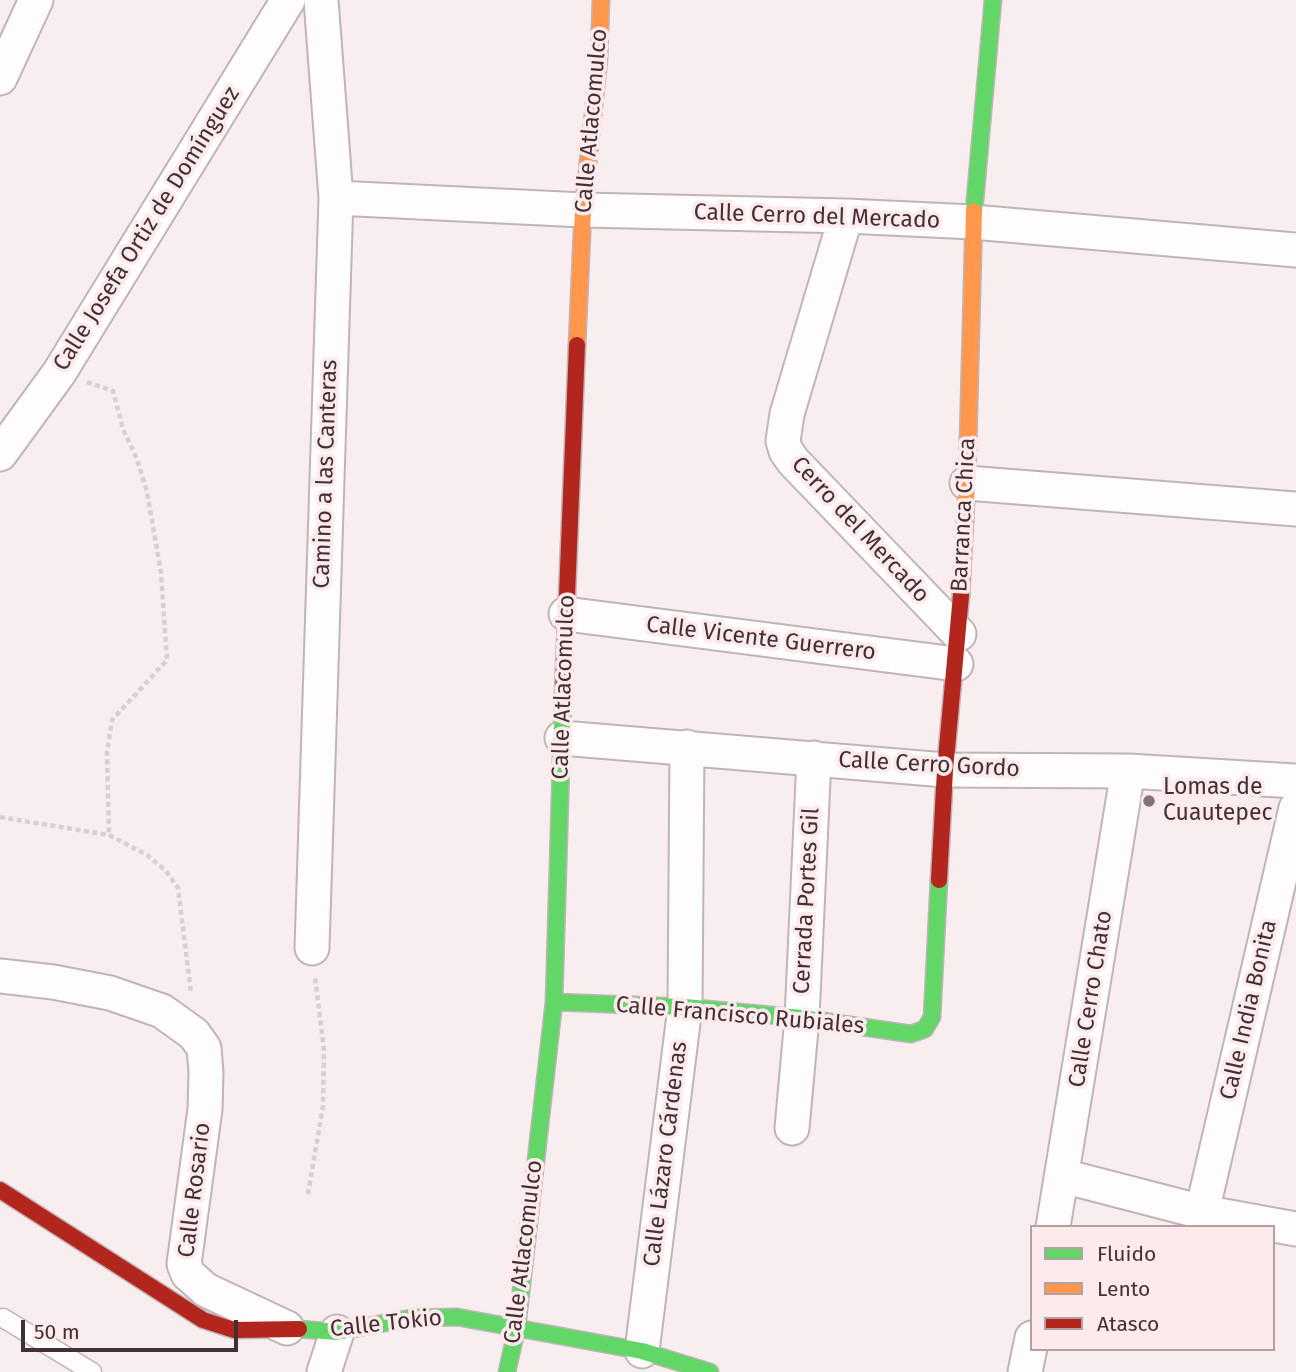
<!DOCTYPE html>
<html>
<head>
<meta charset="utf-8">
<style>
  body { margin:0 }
  #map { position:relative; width:1296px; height:1372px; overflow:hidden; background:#f8eef0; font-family:"Fira Sans",sans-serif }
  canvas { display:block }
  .legend { position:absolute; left:1030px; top:1225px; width:245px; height:126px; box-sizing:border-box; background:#fceaec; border:2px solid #b2a0a2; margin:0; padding:9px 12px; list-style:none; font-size:21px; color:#423133 }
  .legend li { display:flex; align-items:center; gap:14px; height:35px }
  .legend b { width:35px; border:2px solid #b2a0a2 }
  .scale { position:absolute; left:21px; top:1320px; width:217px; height:32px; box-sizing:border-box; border:4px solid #423133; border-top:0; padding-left:9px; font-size:21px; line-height:24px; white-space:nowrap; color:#423133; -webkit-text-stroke:5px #fceaec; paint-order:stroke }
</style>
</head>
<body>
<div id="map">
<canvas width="1296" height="1372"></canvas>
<ul class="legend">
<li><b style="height:9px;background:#63d668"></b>Fluido</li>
<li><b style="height:9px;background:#ff974d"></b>Lento</li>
<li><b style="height:9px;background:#b3261e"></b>Atasco</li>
</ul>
<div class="scale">50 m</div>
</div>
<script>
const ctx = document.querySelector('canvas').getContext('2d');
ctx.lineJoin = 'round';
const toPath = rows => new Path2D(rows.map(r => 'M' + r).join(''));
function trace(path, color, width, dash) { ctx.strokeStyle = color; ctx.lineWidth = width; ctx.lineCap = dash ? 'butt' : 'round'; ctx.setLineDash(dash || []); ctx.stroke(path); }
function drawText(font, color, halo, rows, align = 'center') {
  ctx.font = font + ' "Fira Sans",sans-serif'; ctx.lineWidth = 7; ctx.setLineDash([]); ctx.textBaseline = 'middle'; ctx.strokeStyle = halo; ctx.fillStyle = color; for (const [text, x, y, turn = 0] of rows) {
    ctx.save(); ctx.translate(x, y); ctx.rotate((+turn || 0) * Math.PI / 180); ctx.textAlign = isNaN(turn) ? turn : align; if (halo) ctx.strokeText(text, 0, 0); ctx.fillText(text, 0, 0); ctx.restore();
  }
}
const path = toPath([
  [87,382,113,391,123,429,137,459,147,492,161,573,167,660,112,720,107,752,109,835],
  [0,817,109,835,147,855,166,871,178,888,191,993],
  [308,1194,323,1106,324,1050,315,977]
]);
const lane = toPath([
  [3,1318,92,1372]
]);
const street = toPath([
  [0,78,36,0],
  [336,198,583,210,846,216,973,222,1296,250],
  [846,216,787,414,783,441,786,451,793,461,959,634],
  [0,454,59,373,288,0],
  [967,483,1296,509],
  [566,614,956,664],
  [562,738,945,770,1128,771,1296,781],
  [312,948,336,198,321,0],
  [0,976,53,982,110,993,162,1011,194,1034,204,1048,206,1072,205,1109,184,1264,188,1274,206,1290,287,1328],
  [792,1128,802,1018,814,758],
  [1063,1176,1202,1212,1296,1229],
  [1202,1212,1296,808],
  [1053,1227,1128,771],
  [642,1351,685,1007,687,747],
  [324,1372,337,1332],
  [1025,1372,1032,1338]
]);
const fast = toPath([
  [974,211,993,0],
  [554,1002,685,1007,802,1018,911,1034,925,1029,932,1017,939,880],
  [299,1329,337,1332,411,1318,457,1317,642,1351,710,1372],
  [507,1372,517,1327,554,1002,563,696]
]);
const slow = toPath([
  [577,345,583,210,599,58,601,0],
  [961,595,967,483,974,211]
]);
const jam = toPath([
  [563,696,577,345],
  [939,880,945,770,961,595],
  [0,1190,203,1320,234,1330,299,1329]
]);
const markers = [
  [1149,801,7,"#827375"]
];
const streetNames = [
  ["Calle Atlacomulco",592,121,-85],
  ["Calle Cerro del Mercado",817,217,2],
  ["Calle Josefa Ortiz de Domínguez",147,229,-58],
  ["Camino a las Canteras",326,474,-88],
  ["Barranca Chica",964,515,-87],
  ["Cerro del Mercado",860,530,47],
  ["Calle Vicente Guerrero",761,639,7],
  ["Calle Atlacomulco",564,687,-88],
  ["Calle Cerro Gordo",929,765,3],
  ["Cerrada Portes Gil",807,901,-87],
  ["Calle Cerro Chato",1091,999,-81],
  ["Calle India Bonita",1249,1010,-77],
  ["Calle Francisco Rubiales",740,1016,5],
  ["Calle Lázaro Cárdenas",666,1154,-83],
  ["Calle Rosario",195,1190,-83],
  ["Calle Atlacomulco",524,1252,-83],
  ["Calle Tokio",386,1324,-6]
];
const poiNames = [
  ["Lomas de",1163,788],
  ["Cuautepec",1163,814]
];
trace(lane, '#c0b4b6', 21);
trace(street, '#c0b4b6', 37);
trace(fast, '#c0b4b6', 19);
trace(slow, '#c0b4b6', 19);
trace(jam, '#c0b4b6', 19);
trace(path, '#d5d0d1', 4.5, [5, 3.5]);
trace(lane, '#fefcfd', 18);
trace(street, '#fefcfd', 33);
trace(fast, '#63d668', 16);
trace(slow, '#ff974d', 16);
trace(jam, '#b3261e', 16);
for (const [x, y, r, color] of markers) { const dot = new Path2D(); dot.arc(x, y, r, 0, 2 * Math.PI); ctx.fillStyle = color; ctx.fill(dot); trace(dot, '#fceaec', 2.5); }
drawText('23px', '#423133', '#fceaec', streetNames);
drawText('23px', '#423133', '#fceaec', poiNames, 'left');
</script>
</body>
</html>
